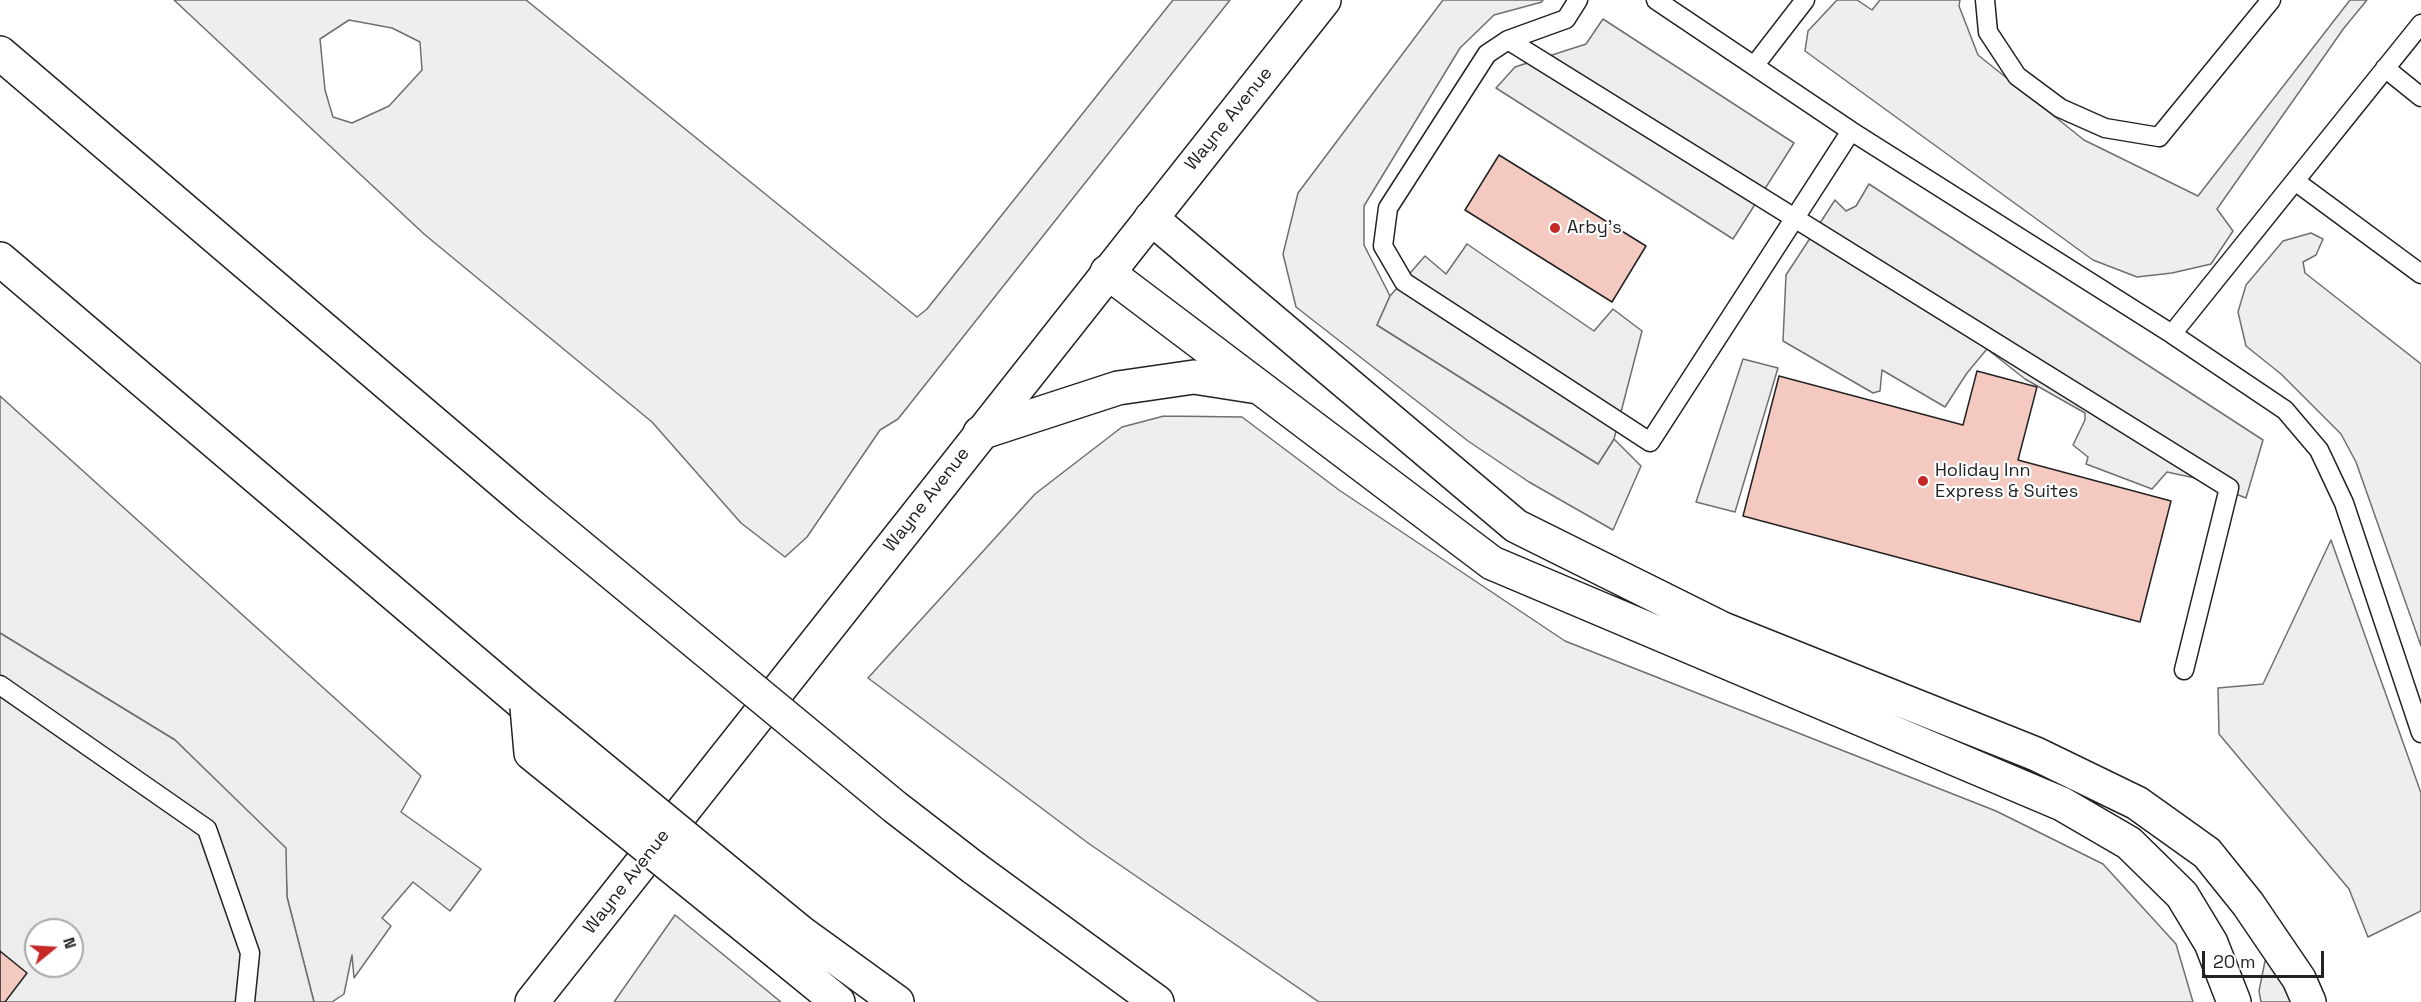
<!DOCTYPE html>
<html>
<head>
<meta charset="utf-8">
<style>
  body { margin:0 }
  #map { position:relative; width:2421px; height:1002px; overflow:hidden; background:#fff; font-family:"Space Grotesk",sans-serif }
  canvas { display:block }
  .north { position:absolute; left:24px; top:918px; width:60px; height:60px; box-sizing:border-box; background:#fff; border:2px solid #a7a7a7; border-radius:50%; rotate:72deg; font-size:16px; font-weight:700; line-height:24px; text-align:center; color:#222 }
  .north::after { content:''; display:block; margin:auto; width:21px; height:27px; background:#c62828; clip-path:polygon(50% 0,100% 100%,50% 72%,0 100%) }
  .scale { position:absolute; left:2202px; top:951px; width:122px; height:27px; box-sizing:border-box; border:3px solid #222; border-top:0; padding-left:8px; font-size:18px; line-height:21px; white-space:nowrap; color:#222; -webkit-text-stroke:4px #fff; paint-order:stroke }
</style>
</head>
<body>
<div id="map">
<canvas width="2421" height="1002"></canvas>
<div class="north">N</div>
<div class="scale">20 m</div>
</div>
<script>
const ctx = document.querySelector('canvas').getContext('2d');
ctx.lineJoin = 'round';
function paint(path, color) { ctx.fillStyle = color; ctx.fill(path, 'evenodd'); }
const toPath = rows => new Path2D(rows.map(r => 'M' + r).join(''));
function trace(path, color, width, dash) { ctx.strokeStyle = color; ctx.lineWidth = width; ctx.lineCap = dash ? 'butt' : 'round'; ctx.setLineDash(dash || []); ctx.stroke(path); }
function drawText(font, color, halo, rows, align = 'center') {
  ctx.font = font + ' "Space Grotesk",sans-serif'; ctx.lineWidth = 4.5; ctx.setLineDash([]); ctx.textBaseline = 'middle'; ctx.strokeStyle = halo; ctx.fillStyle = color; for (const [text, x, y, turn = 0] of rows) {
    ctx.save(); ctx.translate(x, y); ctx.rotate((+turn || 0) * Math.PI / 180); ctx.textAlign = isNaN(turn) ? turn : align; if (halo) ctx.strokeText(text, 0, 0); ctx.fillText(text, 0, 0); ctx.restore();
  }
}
const green = toPath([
  [174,0,526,0,917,317,927,309,1173,0,1230,0,898,419,880,430,807,537,785,557,741,523,652,422,424,234,174,0],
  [349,20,392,28,420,42,422,70,389,106,352,123,333,117,325,90,320,39,349,20],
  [1443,0,1543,0,1542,2,1494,15,1460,48,1364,206,1364,245,1390,296,1377,325,1598,464,1614,439,1641,466,1613,530,1529,482,1468,441,1296,307,1283,254,1298,193,1443,0],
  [1837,0,1857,0,1872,10,1880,0,1960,0,1959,6,1978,55,2084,140,2198,196,2350,0,2367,0,2344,28,2217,209,2233,231,2211,264,2172,273,2137,277,2093,260,1805,51,1808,31,1837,0],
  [2311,233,2323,239,2316,255,2303,262,2305,273,2421,364,2421,646,2356,462,2341,434,2281,374,2246,346,2238,312,2246,285,2283,241,2311,233],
  [0,396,421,776,401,812,481,869,450,911,413,882,382,918,391,926,354,978,352,955,344,994,332,1002,314,1002,287,897,285,848,175,740,0,633,0,396],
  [1164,416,1242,417,1339,490,1565,641,1996,811,2103,864,2176,944,2193,1002,1319,1002,1088,843,868,678,1035,494,1122,427,1164,416],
  [2331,540,2421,793,2421,911,2368,937,2349,889,2219,734,2218,688,2263,684,2331,540],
  [675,915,781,1002,614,1002,675,915],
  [2276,960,2295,1002,2261,1002,2259,991,2265,961,2276,960]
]);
const parking = toPath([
  [1603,19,1794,143,1733,239,1496,88,1515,67,1586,44,1603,19],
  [1869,184,2263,440,2246,498,2195,478,2167,472,2152,489,2086,464,2088,457,2073,445,2085,420,2085,413,2025,379,1987,349,1967,373,1945,407,1882,370,1880,391,1873,393,1783,341,1786,275,1835,200,1846,211,1856,206,1869,184],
  [1467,244,1594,331,1613,309,1642,331,1614,439,1598,464,1377,325,1390,296,1425,256,1446,274,1467,244],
  [1743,359,1778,368,1735,512,1696,502,1743,359],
  [0,633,175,740,286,848,287,897,314,1002,0,1002,0,633],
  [36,930,72,930,72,966,36,966,36,930]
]);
const building = toPath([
  [1499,155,1646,246,1612,302,1465,210,1499,155],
  [1977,371,2037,387,2018,460,2171,501,2140,622,1743,516,1779,376,1963,425,1977,371],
  [0,951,27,973,5,1002,0,1002,0,951]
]);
const lane = toPath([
  [1578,0,1566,19,1508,40,1487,54,1388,208,1383,246,1404,282,1650,442,1851,131],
  [1656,0,1851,131,2172,334,2285,410,2319,450,2344,503,2421,733],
  [1985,0,1988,32,2017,76,2060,108,2105,128,2159,137,2271,0],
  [1508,40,2229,488,2184,670],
  [1754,66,1805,0],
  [2385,68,2421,97],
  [2295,181,2421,274],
  [2172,334,2421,24],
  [0,685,207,829,250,953,245,1002]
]);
const primary = toPath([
  [532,1002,1324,0]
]);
const highway = toPath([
  [0,53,531,506],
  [1151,218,1516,526,1723,629,2036,754,2137,803,2207,853,2248,904,2299,979,2309,1002],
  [0,259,527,707],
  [1107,272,1492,563,2062,804,2129,843,2182,895,2211,943,2234,1002],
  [980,433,1118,388,1194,377,1258,387],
  [974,868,1157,1002],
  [799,931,897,1002],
  [778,953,838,1002]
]);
const highwayBridge = toPath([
  [531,506,895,807,974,868],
  [527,707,531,753,778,953],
  [527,707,799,931]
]);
const markers = [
  [1555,228,6,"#c62828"],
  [1923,481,6,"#c62828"]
];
const streetNames = [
  ["Wayne Avenue",1229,119,-51],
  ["Wayne Avenue",927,500,-52],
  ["Wayne Avenue",627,882,-52]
];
const poiNames = [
  ["Arby's",1567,228],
  ["Holiday Inn",1935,471],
  ["Express & Suites",1935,492]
];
paint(green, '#eee');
trace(green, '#6f6f6f', 1.5);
paint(parking, '#ededed');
trace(parking, '#6f6f6f', 1.5);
paint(building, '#f3c9c0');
trace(building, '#222', 1.5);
trace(lane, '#222', 21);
trace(primary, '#222', 36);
trace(highway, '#222', 36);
trace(lane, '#fff', 18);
trace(primary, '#fff', 33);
trace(highway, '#fff', 33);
trace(highwayBridge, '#222', 36, []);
trace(highwayBridge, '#fff', 33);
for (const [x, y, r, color] of markers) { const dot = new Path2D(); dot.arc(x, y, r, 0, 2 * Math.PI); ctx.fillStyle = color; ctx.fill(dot); trace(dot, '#fff', 2); }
drawText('18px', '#222', '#fff', streetNames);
drawText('18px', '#222', '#fff', poiNames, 'left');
</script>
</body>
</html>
